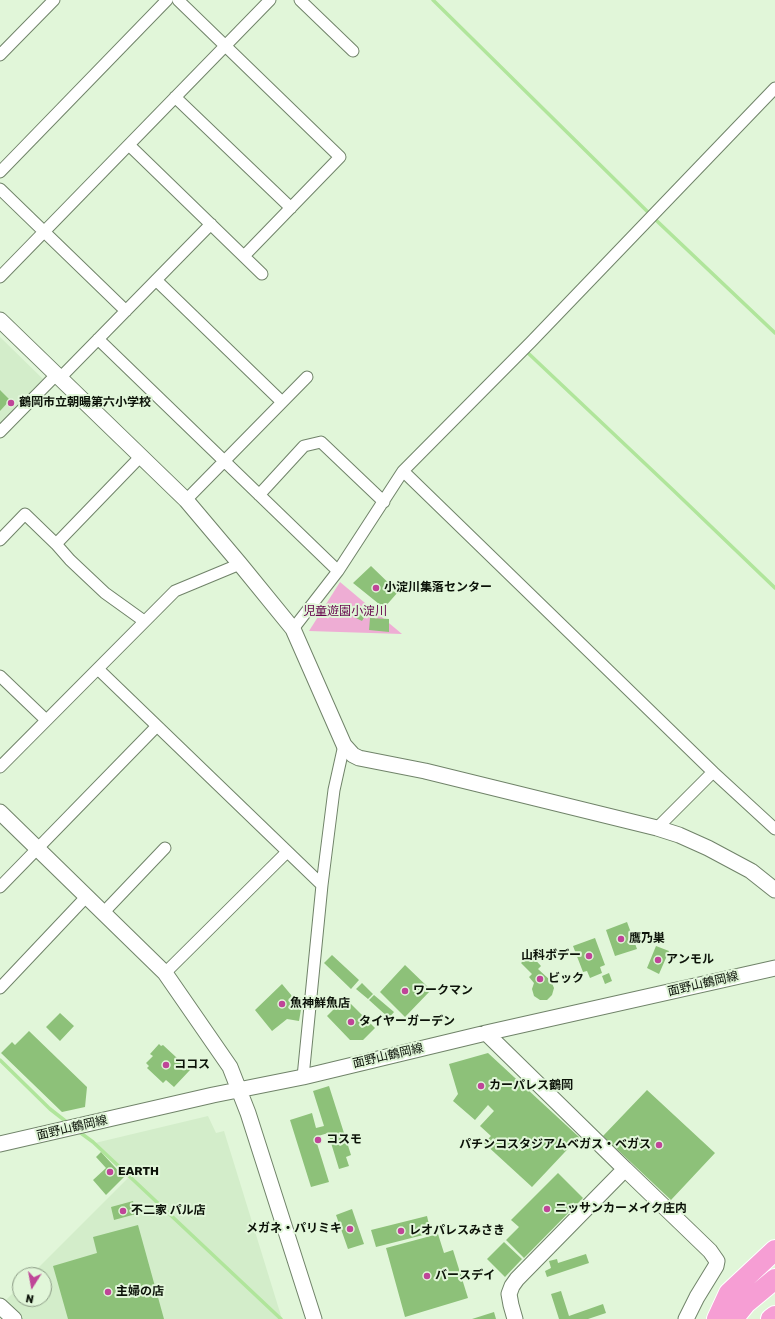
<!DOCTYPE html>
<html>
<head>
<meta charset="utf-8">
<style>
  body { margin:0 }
  #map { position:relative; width:775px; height:1319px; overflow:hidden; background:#e1f6d9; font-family:Rubik,sans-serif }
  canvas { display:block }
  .north { position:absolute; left:12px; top:1267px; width:40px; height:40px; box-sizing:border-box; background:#e1f6d9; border:1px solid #8b9b85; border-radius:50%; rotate:191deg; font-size:11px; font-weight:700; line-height:16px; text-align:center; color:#0b1208 }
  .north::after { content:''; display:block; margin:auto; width:14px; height:18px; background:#bf4598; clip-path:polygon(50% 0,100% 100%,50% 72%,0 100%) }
</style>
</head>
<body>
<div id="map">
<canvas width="775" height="1319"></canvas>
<div class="north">N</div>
</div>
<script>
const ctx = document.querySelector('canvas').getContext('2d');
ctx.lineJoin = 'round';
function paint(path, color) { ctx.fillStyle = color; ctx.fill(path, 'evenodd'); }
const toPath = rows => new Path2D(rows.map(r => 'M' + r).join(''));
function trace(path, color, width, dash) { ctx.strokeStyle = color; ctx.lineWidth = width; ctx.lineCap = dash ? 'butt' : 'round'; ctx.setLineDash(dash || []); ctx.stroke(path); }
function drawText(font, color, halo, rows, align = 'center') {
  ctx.font = font + ' Rubik,"Noto Sans JP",sans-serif'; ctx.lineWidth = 4; ctx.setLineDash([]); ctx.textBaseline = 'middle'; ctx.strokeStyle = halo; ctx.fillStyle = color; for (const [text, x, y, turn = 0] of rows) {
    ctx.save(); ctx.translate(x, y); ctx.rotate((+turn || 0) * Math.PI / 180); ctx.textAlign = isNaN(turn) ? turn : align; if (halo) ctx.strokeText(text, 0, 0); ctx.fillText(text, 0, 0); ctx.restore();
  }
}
const built = toPath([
  [0,337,45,381,0,426],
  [208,1116,216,1133,224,1131,282,1319,20,1319,3,1303,20,1286,20,1299,44,1299,44,1275,31,1275,128,1178,95,1143]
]);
const green = toPath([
  [340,582,402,634,309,631]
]);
const stream = toPath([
  [433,0,658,222,775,333],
  [528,353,673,490,775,588],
  [0,1060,50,1109,68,1123],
  [78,1131,93,1142,281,1319]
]);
const building = toPath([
  [0,390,10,400,0,411],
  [371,566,398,592,384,608,353,583],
  [360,613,365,616,362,621,356,618],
  [370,618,389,619,389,632,369,630],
  [627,922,637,949,615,956,606,930],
  [595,938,605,965,600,967,602,973,590,978,587,971,583,972,573,946],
  [656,946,669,951,659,974,647,968],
  [530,954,541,966,538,969,551,981,554,988,552,995,547,1000,540,1000,534,996,532,989,534,983,529,977,532,974,521,963],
  [332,955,359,980,351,989,324,963],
  [405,965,431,990,405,1017,380,992],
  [609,973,612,981,605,984,602,976],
  [362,983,373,994,368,999,356,989],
  [282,984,292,996,303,998,299,1021,287,1019,272,1031,255,1010],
  [374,995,394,1012,389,1018,369,1000],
  [345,998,375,1028,363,1040,350,1040,327,1016],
  [60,1013,74,1026,60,1041,46,1027],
  [29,1031,87,1087,85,1107,62,1112,1,1053,12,1042,15,1045],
  [159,1044,161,1046,163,1045,190,1070,174,1087,166,1080,163,1083,147,1068,149,1066,146,1063,153,1056,150,1054],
  [488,1053,579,1137,532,1187,484,1143,491,1136,480,1126,494,1111,488,1105,475,1120,453,1101,458,1094,449,1064],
  [329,1086,351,1155,346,1157,349,1166,339,1169,328,1133,315,1137,329,1182,311,1187,290,1120,312,1113,316,1128,324,1126,313,1091],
  [647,1090,715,1153,671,1200,603,1136],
  [101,1152,124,1177,106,1195,93,1180,106,1168,96,1157],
  [558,1173,583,1198,524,1258,506,1240,519,1227,511,1220],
  [133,1201,136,1214,114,1220,111,1207],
  [352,1209,364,1244,348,1249,336,1215],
  [427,1216,431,1233,376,1247,371,1230],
  [138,1225,164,1319,68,1319,53,1266,97,1253,93,1237],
  [438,1234,444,1253,453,1250,468,1298,405,1317,386,1248],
  [504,1242,522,1259,505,1277,487,1259],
  [586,1254,589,1263,547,1277,545,1271,551,1268,549,1261,557,1259,558,1263],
  [561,1291,569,1316,603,1304,606,1313,588,1319,559,1319,551,1294],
  [494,1312,496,1319,472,1319]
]);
const street = toPath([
  [178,0,340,157,244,256],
  [300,0,353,51],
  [0,55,54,0],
  [175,97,291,208],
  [129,145,262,274],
  [0,172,167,0],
  [0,189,126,311],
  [0,277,270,0],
  [156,280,282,402],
  [98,339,338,571],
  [60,378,211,224],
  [0,432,56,375],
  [403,471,713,772],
  [259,495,304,446,321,442,384,502],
  [186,500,307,377],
  [0,540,25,514,56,544,70,560,105,593,144,621],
  [56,544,141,456],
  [293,629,338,571,403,471,531,342,775,88],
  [98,669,322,885],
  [0,676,46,720],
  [0,767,175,591,240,564],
  [657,828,713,772,775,829],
  [0,887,157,726],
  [104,912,165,848],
  [165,973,287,852],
  [0,988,87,896],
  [303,1077,322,885,334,790,344,745]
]);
const secondary = toPath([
  [0,320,186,500,240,564,293,629,344,745,353,755,359,758,425,771,657,828,679,835,708,848,751,871,775,890],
  [0,812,165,973,230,1067,248,1113,314,1319],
  [486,1033,625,1169],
  [0,1144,213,1095,303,1077,486,1033,775,968],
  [0,1306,14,1319],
  [515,1319,511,1305,509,1294,512,1286,517,1279,625,1169,710,1251,717,1261,716,1266,697,1297,686,1319]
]);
const highway = toPath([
  [717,1319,729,1293,775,1250],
  [733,1319,746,1303,775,1279],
  [771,1319,775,1316]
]);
const markers = [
  [11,403,4,"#bf4598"],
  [376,588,4,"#bf4598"],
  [621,939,4,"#bf4598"],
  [589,956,4,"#bf4598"],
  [658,960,4,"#bf4598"],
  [540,979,4,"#bf4598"],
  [405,991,4,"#bf4598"],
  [282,1004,4,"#bf4598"],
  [351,1022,4,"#bf4598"],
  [166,1065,4,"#bf4598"],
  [481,1086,4,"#bf4598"],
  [318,1140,4,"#bf4598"],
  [659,1145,4,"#bf4598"],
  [110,1172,4,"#bf4598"],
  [547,1209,4,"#bf4598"],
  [123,1211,4,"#bf4598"],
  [350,1229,4,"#bf4598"],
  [401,1231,4,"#bf4598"],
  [427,1276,4,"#bf4598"],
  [108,1292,4,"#bf4598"]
];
const poiNames = [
  ["鶴岡市立朝暘第六小学校",19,403],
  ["小淀川集落センター",384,588],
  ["鷹乃巣",629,939],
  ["山科ボデー",581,956,"right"],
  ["アンモル",666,960],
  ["ビック",548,979],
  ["ワークマン",413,991],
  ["魚神鮮魚店",290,1004],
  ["タイヤーガーデン",359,1022],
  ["ココス",174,1065],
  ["カーパレス鶴岡",489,1086],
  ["コスモ",326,1140],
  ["パチンコスタジアムベガス・ベガス",651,1145,"right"],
  ["EARTH",118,1172],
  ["ニッサンカーメイク庄内",555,1209],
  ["不二家 パル店",131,1211],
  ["メガネ・パリミキ",342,1229,"right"],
  ["レオパレスみさき",409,1231],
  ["バースデイ",435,1276],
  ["主婦の店",116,1292]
];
const parkNames = [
  ["児童遊園小淀川",345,612]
];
const streetNames = [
  ["面野山鶴岡線",703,984,-13],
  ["面野山鶴岡線",388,1056,-13],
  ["面野山鶴岡線",72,1128,-13]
];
paint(built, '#d3edca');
paint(green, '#eeadd4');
trace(stream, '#b0e59b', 3.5);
paint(building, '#8dc179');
trace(street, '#708369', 13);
trace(secondary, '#708369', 17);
trace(highway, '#fff', 22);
trace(street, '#fff', 11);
trace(secondary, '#fff', 15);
trace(highway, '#f69ed4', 20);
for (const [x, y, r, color] of markers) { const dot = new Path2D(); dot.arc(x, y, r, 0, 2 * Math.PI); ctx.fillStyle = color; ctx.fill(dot); trace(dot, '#e1f6d9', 1.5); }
drawText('bold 12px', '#0b1208', '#e1f6d9', poiNames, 'left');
drawText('12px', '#66054c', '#e1f6d9', parkNames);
drawText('12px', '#0b1208', '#e1f6d9', streetNames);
</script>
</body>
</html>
